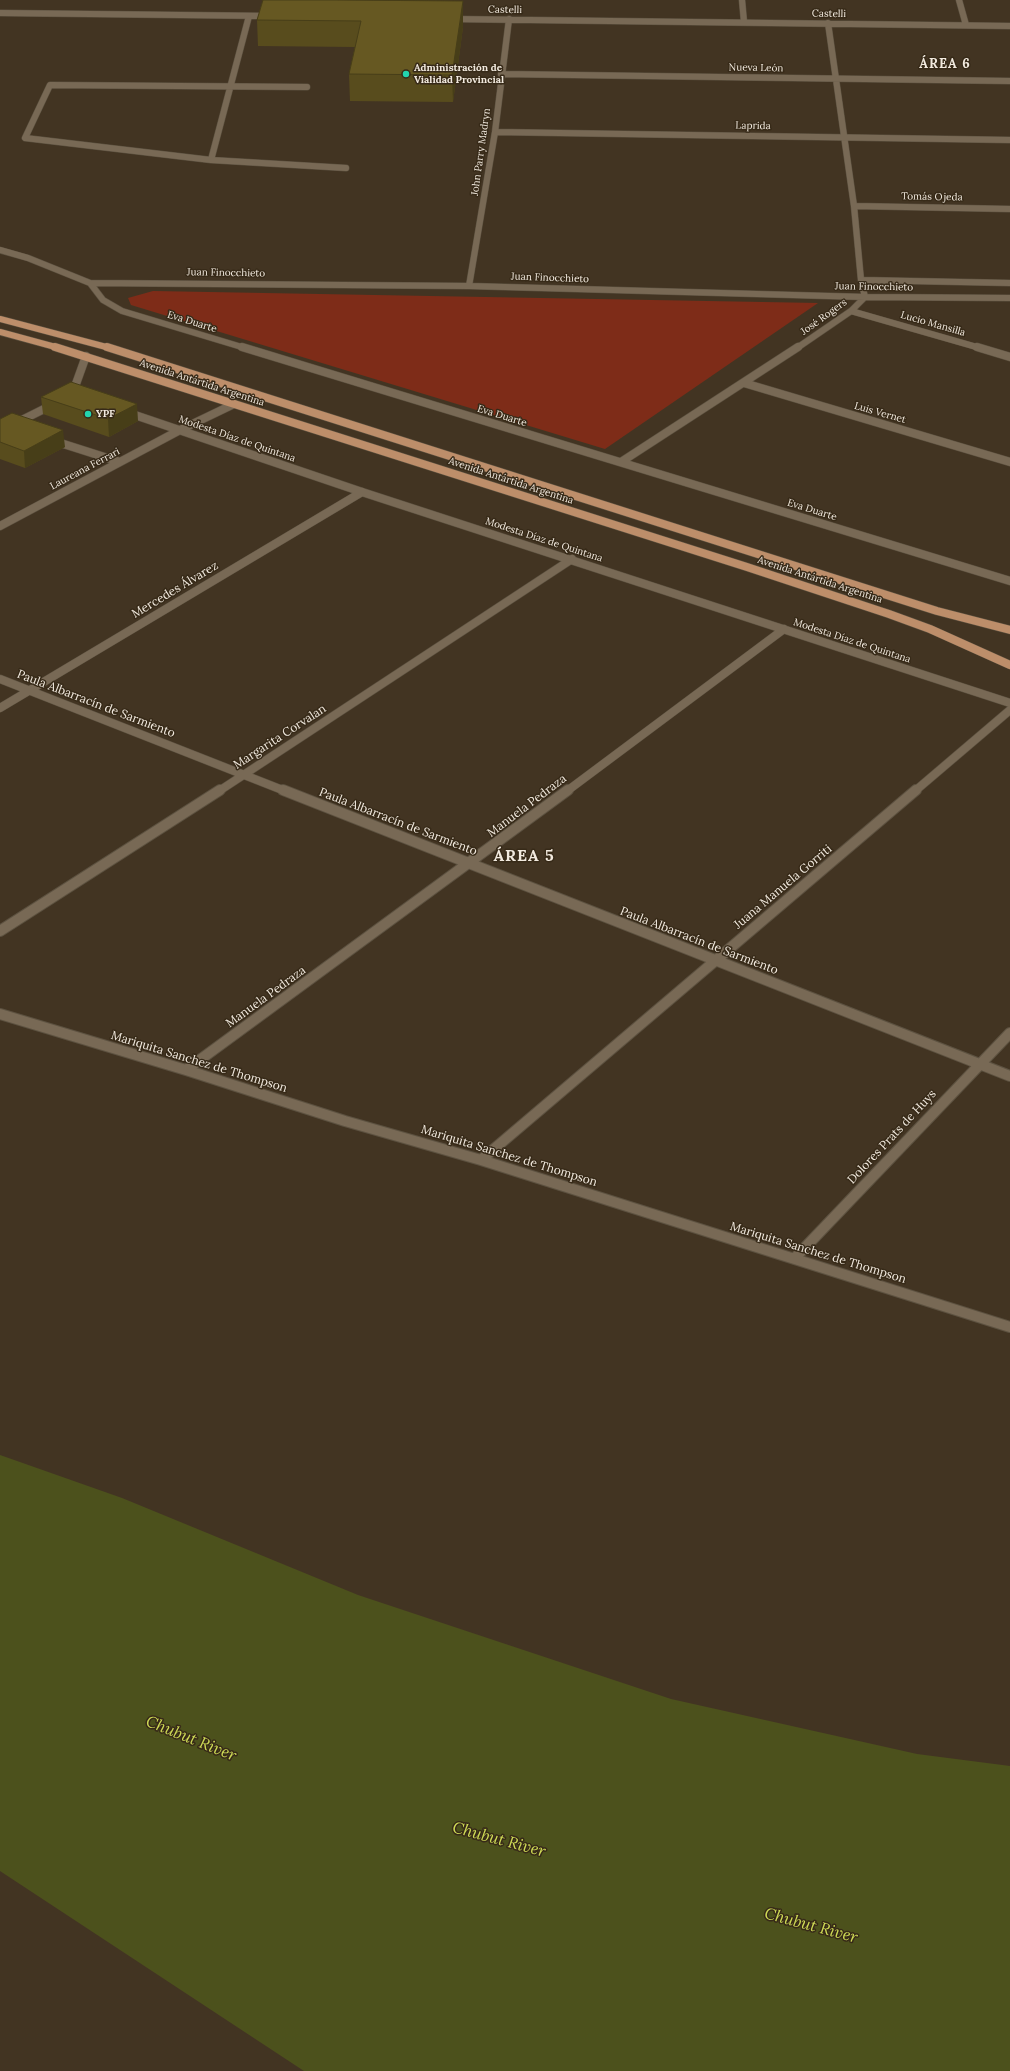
<!DOCTYPE html>
<html>
<head>
<meta charset="utf-8">
<style>
  body { margin:0 }
  canvas { display:block; background:#423422 }
</style>
</head>
<body>
<canvas width="1010" height="2071"></canvas>
<script>
const ctx = document.querySelector('canvas').getContext('2d');
ctx.lineJoin = 'round';
function paint(path, color) { ctx.fillStyle = color; ctx.fill(path, 'evenodd'); }
const toPath = rows => new Path2D(rows.map(r => 'M' + r).join(''));
function trace(path, color, width, dash) { ctx.strokeStyle = color; ctx.lineWidth = width; ctx.lineCap = dash ? 'butt' : 'round'; ctx.setLineDash(dash || []); ctx.stroke(path); }
function drawText(font, color, halo, rows, align = 'center') {
  ctx.font = font + ' Lora,serif'; ctx.lineWidth = 3; ctx.setLineDash([]); ctx.textBaseline = 'middle'; ctx.strokeStyle = halo; ctx.fillStyle = color; for (const [text, x, y, turn = 0] of rows) {
    ctx.save(); ctx.translate(x, y); ctx.rotate((+turn || 0) * Math.PI / 180); ctx.textAlign = isNaN(turn) ? turn : align; if (halo) ctx.strokeText(text, 0, 0); ctx.fillText(text, 0, 0); ctx.restore();
  }
}
const green = toPath([
  [153,291,818,303,605,449,131,305,128,298]
]);
const water = toPath([
  [0,1455,122,1498,358,1595,671,1699,917,1754,1010,1766,1010,2071,304,2071,0,1871]
]);
const minorFar2 = toPath([
  [742,0,744,22],
  [959,0,966,25],
  [0,13,272,16],
  [450,19,1010,26],
  [501,74,1010,81],
  [307,87,50,85,25,138,211,160,346,168],
  [495,132,1010,140],
  [211,160,249,16],
  [854,206,1010,209],
  [0,250,28,258,90,283,103,300,122,311,245,348],
  [861,280,1010,283],
  [90,283,469,286,865,297,1010,298],
  [469,286,495,132,509,19],
  [851,311,980,348],
  [797,348,851,311,865,297,861,280,854,206,828,23]
]);
const minorFar1 = toPath([
  [242,347,1010,581],
  [977,347,1010,357],
  [744,383,1010,462],
  [72,395,86,356],
  [126,412,362,492,1010,703],
  [14,424,54,404],
  [51,440,120,462],
  [621,462,798,347],
  [0,526,180,430,234,404],
  [0,679,285,791],
  [0,708,362,492],
  [219,791,572,559],
  [567,791,784,629],
  [915,791,1010,710]
]);
const minor = toPath([
  [283,790,1010,1076],
  [0,931,220,790],
  [0,1014,186,1070,345,1121,481,1160,1010,1327],
  [186,1070,568,790],
  [481,1160,916,790],
  [794,1259,1010,1033]
]);
const majorFar1 = toPath([
  [0,319,110,348],
  [0,332,59,348]
]);
const major = toPath([
  [55,347,747,567,889,614,930,629,1010,665],
  [107,347,937,611,1010,630]
]);
const wall = toPath([
  [263,0,463,27,453,102,350,101,349,74,355,47,258,46,257,20],
  [41,397,138,421,109,437,43,414],
  [0,419,65,447,25,468,0,459]
]);
const shadedWall = toPath([
  [463,1,463,27,453,102,452,75],
  [137,404,138,421,109,437,108,419],
  [63,430,65,447,25,468,24,451]
]);
const building = toPath([
  [263,0,337,0,463,1,452,75,349,74,361,21,257,20,263,0],
  [71,382,137,404,108,419,41,397,71,382],
  [12,413,63,430,24,451,0,442,0,419,12,413]
]);
const markers = [
  [406,74,4,"#23d5af"],
  [88,414,4,"#23d5af"]
];
const farStreetnames = [
  ["Castelli",505,10,1],
  ["Castelli",829,14,1],
  ["Nueva León",756,68,1],
  ["Laprida",753,126,1],
  ["John Parry Madryn",481,152,-82],
  ["Tomás Ojeda",932,197,1],
  ["Juan Finocchieto",226,273,1],
  ["Juan Finocchieto",550,278,2],
  ["Juan Finocchieto",874,287,1],
  ["José Rogers",824,317,-36],
  ["Eva Duarte",192,322,17],
  ["Lucio Mansilla",933,324,16],
  ["Avenida Antártida Argentina",202,383,18],
  ["Luis Vernet",880,413,16],
  ["Eva Duarte",502,416,17],
  ["Modesta Díaz de Quintana",237,439,19],
  ["Laureana Ferrari",85,469,-28],
  ["Avenida Antártida Argentina",511,481,18],
  ["Eva Duarte",812,510,17],
  ["Modesta Díaz de Quintana",544,540,18],
  ["Avenida Antártida Argentina",820,580,18],
  ["Modesta Díaz de Quintana",852,641,18]
];
const farPoinames = [
  ["Administración de",414,68],
  ["Vialidad Provincial",414,80],
  ["YPF",96,414]
];
const streetNames = [
  ["Mercedes Álvarez",175,590,-31],
  ["Paula Albarracín de Sarmiento",96,704,21],
  ["Margarita Corvalan",280,737,-33],
  ["Manuela Pedraza",527,806,-37],
  ["Paula Albarracín de Sarmiento",398,822,21],
  ["Juana Manuela Gorriti",783,887,-40],
  ["Paula Albarracín de Sarmiento",699,941,21],
  ["Manuela Pedraza",266,997,-36],
  ["Mariquita Sanchez de Thompson",199,1062,17],
  ["Dolores Prats de Huys",892,1137,-47],
  ["Mariquita Sanchez de Thompson",509,1156,17],
  ["Mariquita Sanchez de Thompson",818,1253,17]
];
const farDistrictnames = [
  ["ÁREA 6",945,64]
];
const districtNames = [
  ["ÁREA 5",524,856]
];
const nearWaternames = [
  ["Chubut River",191,1739,22],
  ["Chubut River",499,1840,15],
  ["Chubut River",811,1926,15]
];
paint(green, '#7e2c18');
paint(water, '#4c511c');
trace(minorFar2, '#5d5241', 7);
trace(minorFar1, '#5d5241', 9);
trace(minor, '#5d5241', 12);
trace(majorFar1, '#5d5241', 7);
trace(major, '#5d5241', 9);
trace(minorFar2, '#786955', 6);
trace(minorFar1, '#786955', 8);
trace(minor, '#786955', 10);
trace(majorFar1, '#bd8e6a', 6);
trace(major, '#bd8e6a', 8);
paint(wall, '#584c1d');
paint(shadedWall, '#473e18');
paint(building, '#665822');
trace(building, '#473e18', 1);
for (const [x, y, r, color] of markers) { const dot = new Path2D(); dot.arc(x, y, r, 0, 2 * Math.PI); ctx.fillStyle = color; ctx.fill(dot); trace(dot, '#372a18', 1.5); }
drawText('10px', '#f2eadf', '#372a18', farStreetnames);
drawText('bold 10px', '#f2eadf', '#372a18', farPoinames, 'left');
drawText('12px', '#f2eadf', '#372a18', streetNames);
ctx.letterSpacing = '1px';
drawText('bold 13px', '#f2eadf', '#372a18', farDistrictnames);
ctx.letterSpacing = '0px';
ctx.letterSpacing = '1px';
drawText('bold 16px', '#f2eadf', '#372a18', districtNames);
ctx.letterSpacing = '0px';
drawText('italic 16px', '#ceda55', '#372a18', nearWaternames);
</script>
</body>
</html>
